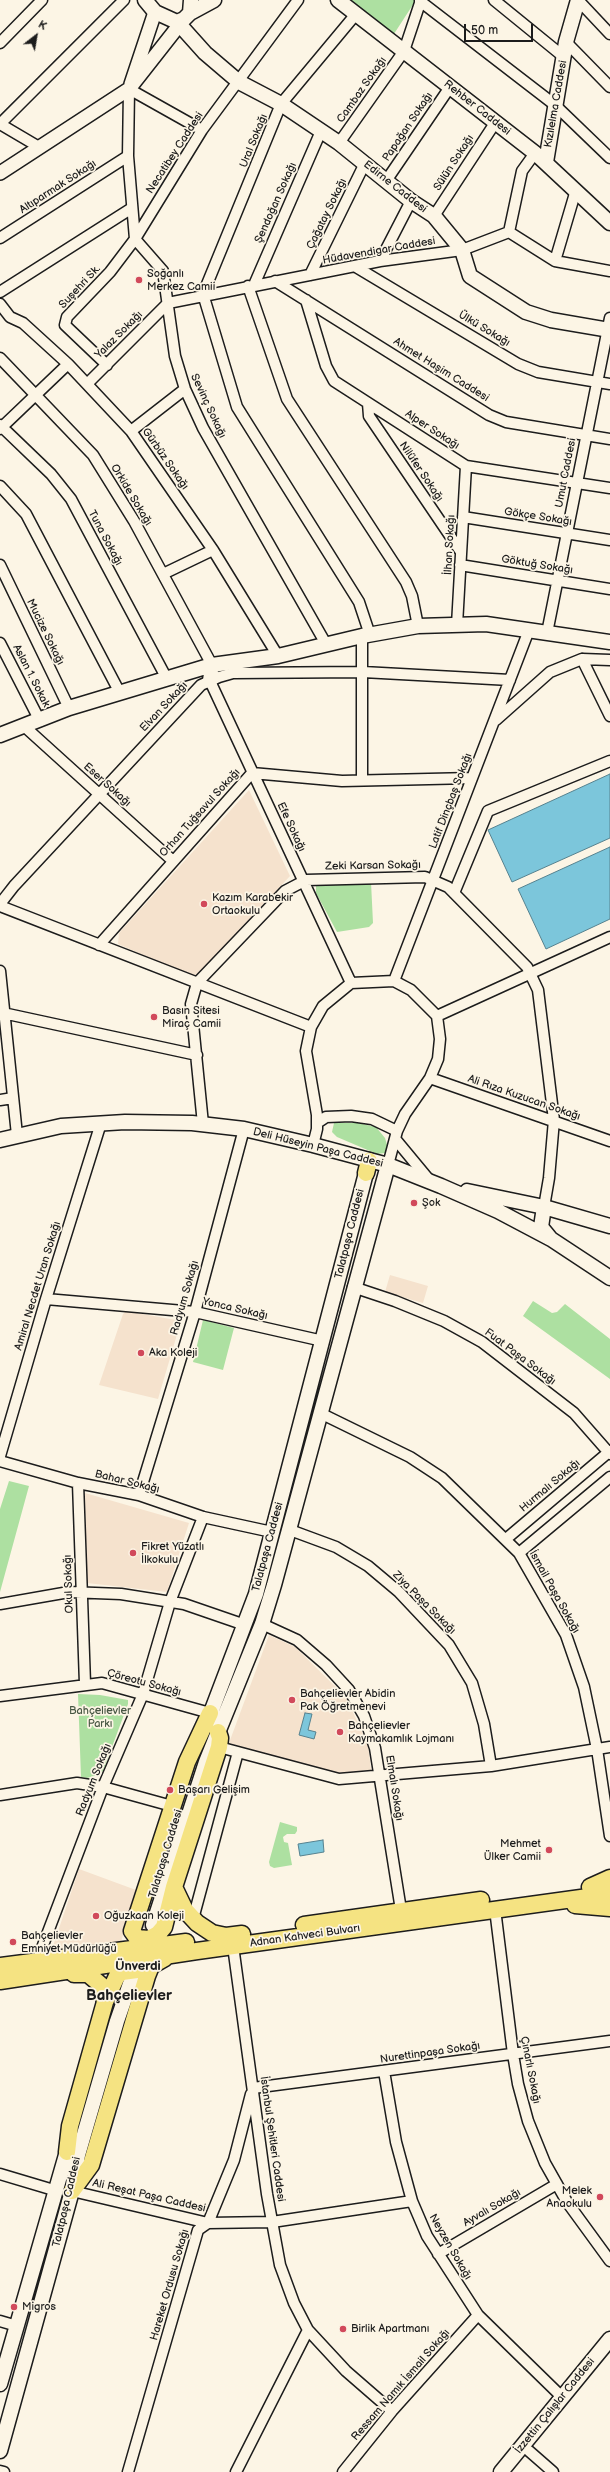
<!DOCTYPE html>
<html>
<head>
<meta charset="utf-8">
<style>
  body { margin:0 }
  #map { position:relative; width:610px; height:2472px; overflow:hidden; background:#fcf5e5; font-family:"Balsamiq Sans",sans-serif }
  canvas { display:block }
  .north { position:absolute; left:16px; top:16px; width:40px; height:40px; -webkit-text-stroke:3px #fcf5e5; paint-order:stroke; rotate:31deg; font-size:11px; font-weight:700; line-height:16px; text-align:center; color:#1c1c1c }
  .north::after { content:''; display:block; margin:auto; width:14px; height:18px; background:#1c1c1c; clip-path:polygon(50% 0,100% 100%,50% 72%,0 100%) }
  .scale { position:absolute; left:464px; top:24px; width:69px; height:18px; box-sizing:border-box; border:2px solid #1c1c1c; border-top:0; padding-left:5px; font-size:12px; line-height:14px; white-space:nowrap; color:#1c1c1c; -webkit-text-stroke:3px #fcf5e5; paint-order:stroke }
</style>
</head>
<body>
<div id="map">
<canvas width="610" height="2472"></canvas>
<div class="north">K</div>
<div class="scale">50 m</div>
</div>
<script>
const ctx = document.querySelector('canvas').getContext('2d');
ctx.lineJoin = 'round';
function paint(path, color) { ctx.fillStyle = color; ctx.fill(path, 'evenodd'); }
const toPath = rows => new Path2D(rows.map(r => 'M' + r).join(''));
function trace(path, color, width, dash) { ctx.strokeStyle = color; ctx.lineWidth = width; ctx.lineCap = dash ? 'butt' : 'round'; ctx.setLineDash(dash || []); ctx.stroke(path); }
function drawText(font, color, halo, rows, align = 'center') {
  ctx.font = font + ' "Balsamiq Sans",sans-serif'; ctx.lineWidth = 3.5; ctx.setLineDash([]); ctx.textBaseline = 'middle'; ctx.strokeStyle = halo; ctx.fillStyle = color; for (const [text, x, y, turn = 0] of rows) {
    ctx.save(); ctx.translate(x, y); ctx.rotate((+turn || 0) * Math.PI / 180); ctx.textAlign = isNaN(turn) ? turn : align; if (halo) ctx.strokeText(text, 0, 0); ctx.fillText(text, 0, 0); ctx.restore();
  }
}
const built = toPath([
  [249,790,290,876,195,978,118,944,119,933],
  [390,1275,428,1286,423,1303,385,1292],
  [126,1311,181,1321,158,1399,99,1385,123,1314],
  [85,1493,189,1523,167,1592,87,1583],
  [269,1635,295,1647,346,1697,368,1745,371,1770,337,1774,229,1743],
  [79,1869,136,1890,121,1942,51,1952]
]);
const green = toPath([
  [344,0,416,0,392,37],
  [371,882,373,923,369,927,337,932,316,893,316,886],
  [334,1123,358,1123,376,1127,385,1138,388,1148,385,1153,377,1154,337,1137,332,1132],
  [533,1301,552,1313,557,1312,565,1304,610,1339,610,1379,523,1316],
  [203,1320,234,1328,223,1370,193,1362],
  [9,1481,29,1486,0,1592,0,1509],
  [78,1694,100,1695,128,1700,128,1704,103,1771,98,1775,87,1778,81,1777],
  [280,1822,297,1827,297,1831,295,1834,287,1834,283,1837,284,1842,288,1843,292,1865,274,1868,270,1866,269,1862]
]);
const water = toPath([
  [610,774,610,838,512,882,488,830,610,774],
  [610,847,610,919,546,949,518,889,610,847],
  [305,1713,312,1714,308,1730,316,1732,314,1739,299,1735,305,1713],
  [323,1840,324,1852,300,1856,298,1844,323,1840]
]);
const secondaryTunnel = toPath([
  [134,1947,143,1926]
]);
const minor = toPath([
  [494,0,564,57],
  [578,0,610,34],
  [420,1,555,105,610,158],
  [356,14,281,104,203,294,237,407,359,602,370,635],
  [566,42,610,87],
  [0,43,42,0],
  [0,124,124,0],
  [0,124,39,147],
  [202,130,129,89,128,156,135,239,163,271,175,356,185,389,203,428,326,644],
  [339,143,404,51,421,0],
  [386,181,450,87],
  [434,216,495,123],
  [509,232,555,261,610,271],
  [0,238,128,156],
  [380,261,411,201],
  [555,261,576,190],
  [356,267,518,364,538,372,610,384],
  [310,275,365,163],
  [275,281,489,415,506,422,610,439],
  [254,285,321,131],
  [248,286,287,399,406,582,412,596,418,626],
  [0,292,132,208],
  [306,300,326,366,334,381,466,466,610,488],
  [168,303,380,261,462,250,509,232,522,171,535,153],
  [0,304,10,317,23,323,68,364,131,431,213,550,278,656],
  [0,358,93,455,134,521,212,665],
  [107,365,65,325,67,317,110,272,135,239,202,130,298,0],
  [87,384,168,303],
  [368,403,369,416,461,552],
  [0,425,51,474,71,499,167,679],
  [0,429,68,364],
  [131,431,185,389],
  [0,486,26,514,120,693],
  [463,517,610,540],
  [0,565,69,708],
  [460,565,610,589],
  [163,574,213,550],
  [457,625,466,466],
  [547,633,610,318],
  [362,636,362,780],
  [0,643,40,721],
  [582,659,610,716],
  [210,681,351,983],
  [496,720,550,672,582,659,610,660],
  [25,727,173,861],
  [454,893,488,811,610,761],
  [0,904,14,886,201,685,219,677,233,673,363,672,510,680],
  [0,906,311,1027],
  [99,945,252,773,342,781,472,778],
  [0,971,17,1135],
  [394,981,529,630],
  [3,1013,197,1055],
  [437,1016,610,937],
  [430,1078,610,1141],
  [0,1100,13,1098],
  [317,1123,326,1117,351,1116,372,1119,397,1131],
  [203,1124,191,1004,197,983,285,891,306,880,425,877,448,887,527,967,538,990,554,1120,549,1178,544,1207],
  [396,1140,430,1181],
  [313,1145,317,1129,317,1115,306,1051,311,1027,323,1006,351,983,394,981,411,990,437,1016,440,1039,438,1059,430,1078,405,1114,397,1131,388,1165],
  [353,1287,395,1301,444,1321,482,1342,574,1413,610,1454],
  [46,1299,195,1312,323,1341],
  [320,1413,410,1457,442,1478,519,1553,566,1635,584,1687,597,1749,610,1836],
  [0,1456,46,1299,101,1123],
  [0,1461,78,1483,139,1495,203,1517,272,1532],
  [78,1483,85,1684],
  [139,1495,195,1312,244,1129],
  [290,1530,336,1547,368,1566,399,1592,449,1645,472,1683,484,1724,491,1766],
  [506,1539,610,1451],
  [519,1553,610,1477],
  [0,1604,69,1592,121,1594,184,1604,245,1625],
  [262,1624,297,1640,326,1665,349,1690,364,1716,375,1748,401,1910],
  [0,1696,102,1683,210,1713],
  [219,1747,339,1779,491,1766,610,1747],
  [0,1795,77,1783,103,1787,172,1806],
  [495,1909,513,2054,518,2084,528,2121,545,2163,567,2202,610,2261],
  [193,1919,238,1752],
  [233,1946,267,2194,280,2265,294,2303,308,2330,346,2371,392,2411],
  [37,1961,103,1787,143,1694,170,1602,203,1517],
  [384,2071,396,2142,412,2201,427,2236,478,2315,563,2398],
  [253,2088,610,2041],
  [0,2174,57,2191],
  [72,2191,208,2223,272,2222,412,2201],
  [438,2254,557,2184],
  [0,2321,17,2326],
  [529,2451,553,2472],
  [0,2471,4,2472],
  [128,2472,198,2230,208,2223,234,2160,251,2094],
  [236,2472,308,2330],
  [343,2472,392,2411,478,2315]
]);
const tertiary = toPath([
  [131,84,155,12],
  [0,173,129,89,184,19]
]);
const secondary = toPath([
  [145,0,155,12,177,22,184,19,190,13,191,0],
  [338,0,535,153,610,223],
  [190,13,214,0],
  [179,24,205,53,239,82,281,104,339,143,411,201,434,216,462,250,470,276,526,312,551,320,610,330],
  [546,162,566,42,578,0],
  [210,681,212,665],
  [0,735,69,708,212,665,278,656,362,636,418,626,486,624,610,642],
  [0,1140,61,1126,125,1122,192,1123,244,1129,313,1145,388,1165,441,1186,498,1211,551,1239,610,1278],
  [467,1191,544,1207,610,1226],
  [544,1207,541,1227,550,1238],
  [207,1723,256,1594,366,1173],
  [153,1925,206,1762,262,1624,274,1585,388,1165],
  [0,2384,70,2141],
  [0,2451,72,2191,78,2155,117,2021,132,1978],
  [501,2472,610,2339]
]);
const primary = toPath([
  [366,1173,369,1161],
  [210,1713,187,1762,132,1931,137,1938,149,1939,158,1934,164,1927,174,1887,219,1747,220,1738,218,1732],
  [174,1887,185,1910,197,1923,212,1933,226,1936,242,1934],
  [590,1887,610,1878],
  [575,1905,610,1908],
  [304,1925,481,1900],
  [0,1966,186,1942],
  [0,1981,197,1951,610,1894],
  [105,2002,117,1976,122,1972,137,1970],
  [67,2152,70,2126,105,2002,101,1985,88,1974,74,1974],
  [72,2191,91,2165,147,1976,151,1966,165,1958]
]);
const markers = [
  [139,280,4,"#d1495b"],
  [204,904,4,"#d1495b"],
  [154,1017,4,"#d1495b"],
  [414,1203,4,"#d1495b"],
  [141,1353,4,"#d1495b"],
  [133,1553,4,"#d1495b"],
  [292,1700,4,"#d1495b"],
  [340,1732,4,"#d1495b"],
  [170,1790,4,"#d1495b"],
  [549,1850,4,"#d1495b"],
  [96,1916,4,"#d1495b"],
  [13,1942,4,"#d1495b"],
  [600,2197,4,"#d1495b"],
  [14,2307,4,"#d1495b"],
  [343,2329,4,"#d1495b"]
];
const streetNames = [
  ["Cambaz Sokağı",362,90,-55],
  ["Kızılelma Caddesi",556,104,-80],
  ["Rehber Caddesi",477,108,38],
  ["Papağan Sokağı",408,127,-56],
  ["Ural Sokağı",254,141,-68],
  ["Necatibey Caddesi",175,153,-57],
  ["Sülün Sokağı",454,163,-57],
  ["Altıparmak Sokağı",58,187,-33],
  ["Edirne Caddesi",395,187,38],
  ["Şendoğan Sokağı",276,203,-66],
  ["Çağatay Sokağı",327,214,-64],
  ["Hüdavendigar Caddesi",379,251,-10],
  ["Suşehri Sk.",80,287,-47],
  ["Ülkü Sokağı",484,329,31],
  ["Yalaz Sokağı",119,335,-45],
  ["Ahmet Haşim Caddesi",441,370,32],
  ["Sevinç Sokağı",208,406,65],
  ["Alper Sokağı",432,430,33],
  ["Gürbüz Sokağı",165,459,55],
  ["Nilüfer Sokağı",421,472,56],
  ["Umut Caddesi",566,473,-79],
  ["Orkide Sokağı",131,495,59],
  ["Gökçe Sokağı",538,517,9],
  ["Tuna Sokağı",105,538,62],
  ["İlhan Sokağı",450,545,-87],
  ["Göktuğ Sokağı",537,565,9],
  ["Mucize Sokağı",45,632,64],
  ["Aslan 1. Sokak",31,676,63],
  ["Elvan Sokağı",164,707,-47],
  ["Eser Sokağı",107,785,42],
  ["Latif Dinçbaş Sokağı",451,801,-69],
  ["Orhan Tuğsavul Sokağı",200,813,-48],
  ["Efe Sokağı",291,827,65],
  ["Zeki Karsan Sokağı",373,866,-1],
  ["Ali Rıza Kuzucan Sokağı",524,1098,19],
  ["Deli Hüseyin Paşa Caddesi",318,1148,14],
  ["Talatpaşa Caddesi",350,1234,-76],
  ["Amiral Necdet Uran Sokağı",38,1286,-73],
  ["Radyum Sokağı",185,1298,-74],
  ["Yonca Sokağı",235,1309,13],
  ["Fuat Paşa Sokağı",520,1357,37],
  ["Bahar Sokağı",127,1482,14],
  ["Hurmalı Sokağı",550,1486,-40],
  ["Talatpaşa Caddesi",268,1547,-75],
  ["Okul Sokağı",69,1584,-92],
  ["İsmail Paşa Sokağı",554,1592,61],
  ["Ziya Paşa Sokağı",424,1603,45],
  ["Çöreotu Sokağı",144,1683,15],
  ["Radyum Sokağı",94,1780,-68],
  ["Elmalı Sokağı",394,1788,81],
  ["Talatpaşa Caddesi",166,1854,-73],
  ["Adnan Kahveci Bulvarı",305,1936,-8],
  ["Nurettinpaşa Sokağı",430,2053,-8],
  ["Çınarlı Sokağı",530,2070,79],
  ["İstanbul Şehitleri Caddesi",272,2139,82],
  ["Ali Reşat Paşa Caddesi",149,2196,13],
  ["Talatpaşa Caddesi",67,2202,-77],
  ["Ayvalı Sokağı",492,2208,-30],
  ["Neyzen Sokağı",450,2247,60],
  ["Hareket Ordusu Sokağı",170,2285,-74],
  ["Ressam Namık İsmail Sokağı",401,2385,-49],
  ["İzzettin Çalışlar Caddesi",555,2406,-51]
];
const poiNames = [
  ["Soğanlı",147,274],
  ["Merkez Camii",147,287],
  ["Kazım Karabekir",212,898],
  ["Ortaokulu",212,911],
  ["Basın Sitesi",162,1011],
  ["Miraç Camii",162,1024],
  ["Şok",422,1203],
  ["Aka Koleji",149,1353],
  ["Fikret Yüzatlı",141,1547],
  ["İlkokulu",141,1560],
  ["Bahçelievler Abidin",300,1694],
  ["Pak Öğretmenevi",300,1707],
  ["Bahçelievler",348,1726],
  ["Kaymakamlık Lojmanı",348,1739],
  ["Başarı Gelişim",178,1790],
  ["Mehmet",541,1844,"right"],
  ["Ülker Camii",541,1857,"right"],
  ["Oğuzkaan Koleji",104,1916],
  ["Bahçelievler",21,1936],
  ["Emniyet Müdürlüğü",21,1949],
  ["Melek",592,2191,"right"],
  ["Anaokulu",592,2204,"right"],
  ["Migros",22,2307],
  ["Birlik Apartmanı",351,2329]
];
const parkNames = [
  ["Bahçelievler",100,1711],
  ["Parkı",100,1724]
];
const quarterNames = [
  ["Ünverdi",138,1967]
];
const districtNames = [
  ["Bahçelievler",129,1996]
];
paint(built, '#f5e2cd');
paint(green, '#ade0a1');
paint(water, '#7cc6db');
trace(water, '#56828f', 1);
trace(secondaryTunnel, '#dad4c7', 14, [14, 7]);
trace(minor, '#1c1c1c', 13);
trace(tertiary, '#1c1c1c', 16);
trace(secondary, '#1c1c1c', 17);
trace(primary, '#1c1c1c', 19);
trace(minor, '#fcf5e5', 10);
trace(tertiary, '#fcf5e5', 13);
trace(secondary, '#fcf5e5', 14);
trace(primary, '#f5e382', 16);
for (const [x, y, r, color] of markers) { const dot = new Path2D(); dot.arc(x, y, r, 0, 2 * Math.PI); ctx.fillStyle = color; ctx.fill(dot); trace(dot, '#fcf5e5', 1.5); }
drawText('11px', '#1c1c1c', '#fcf5e5', streetNames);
drawText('11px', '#1c1c1c', '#fcf5e5', poiNames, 'left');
drawText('11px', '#485744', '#fcf5e5', parkNames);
drawText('bold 13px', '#1c1c1c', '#fcf5e5', quarterNames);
drawText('bold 15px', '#1c1c1c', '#fcf5e5', districtNames);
</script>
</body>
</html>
